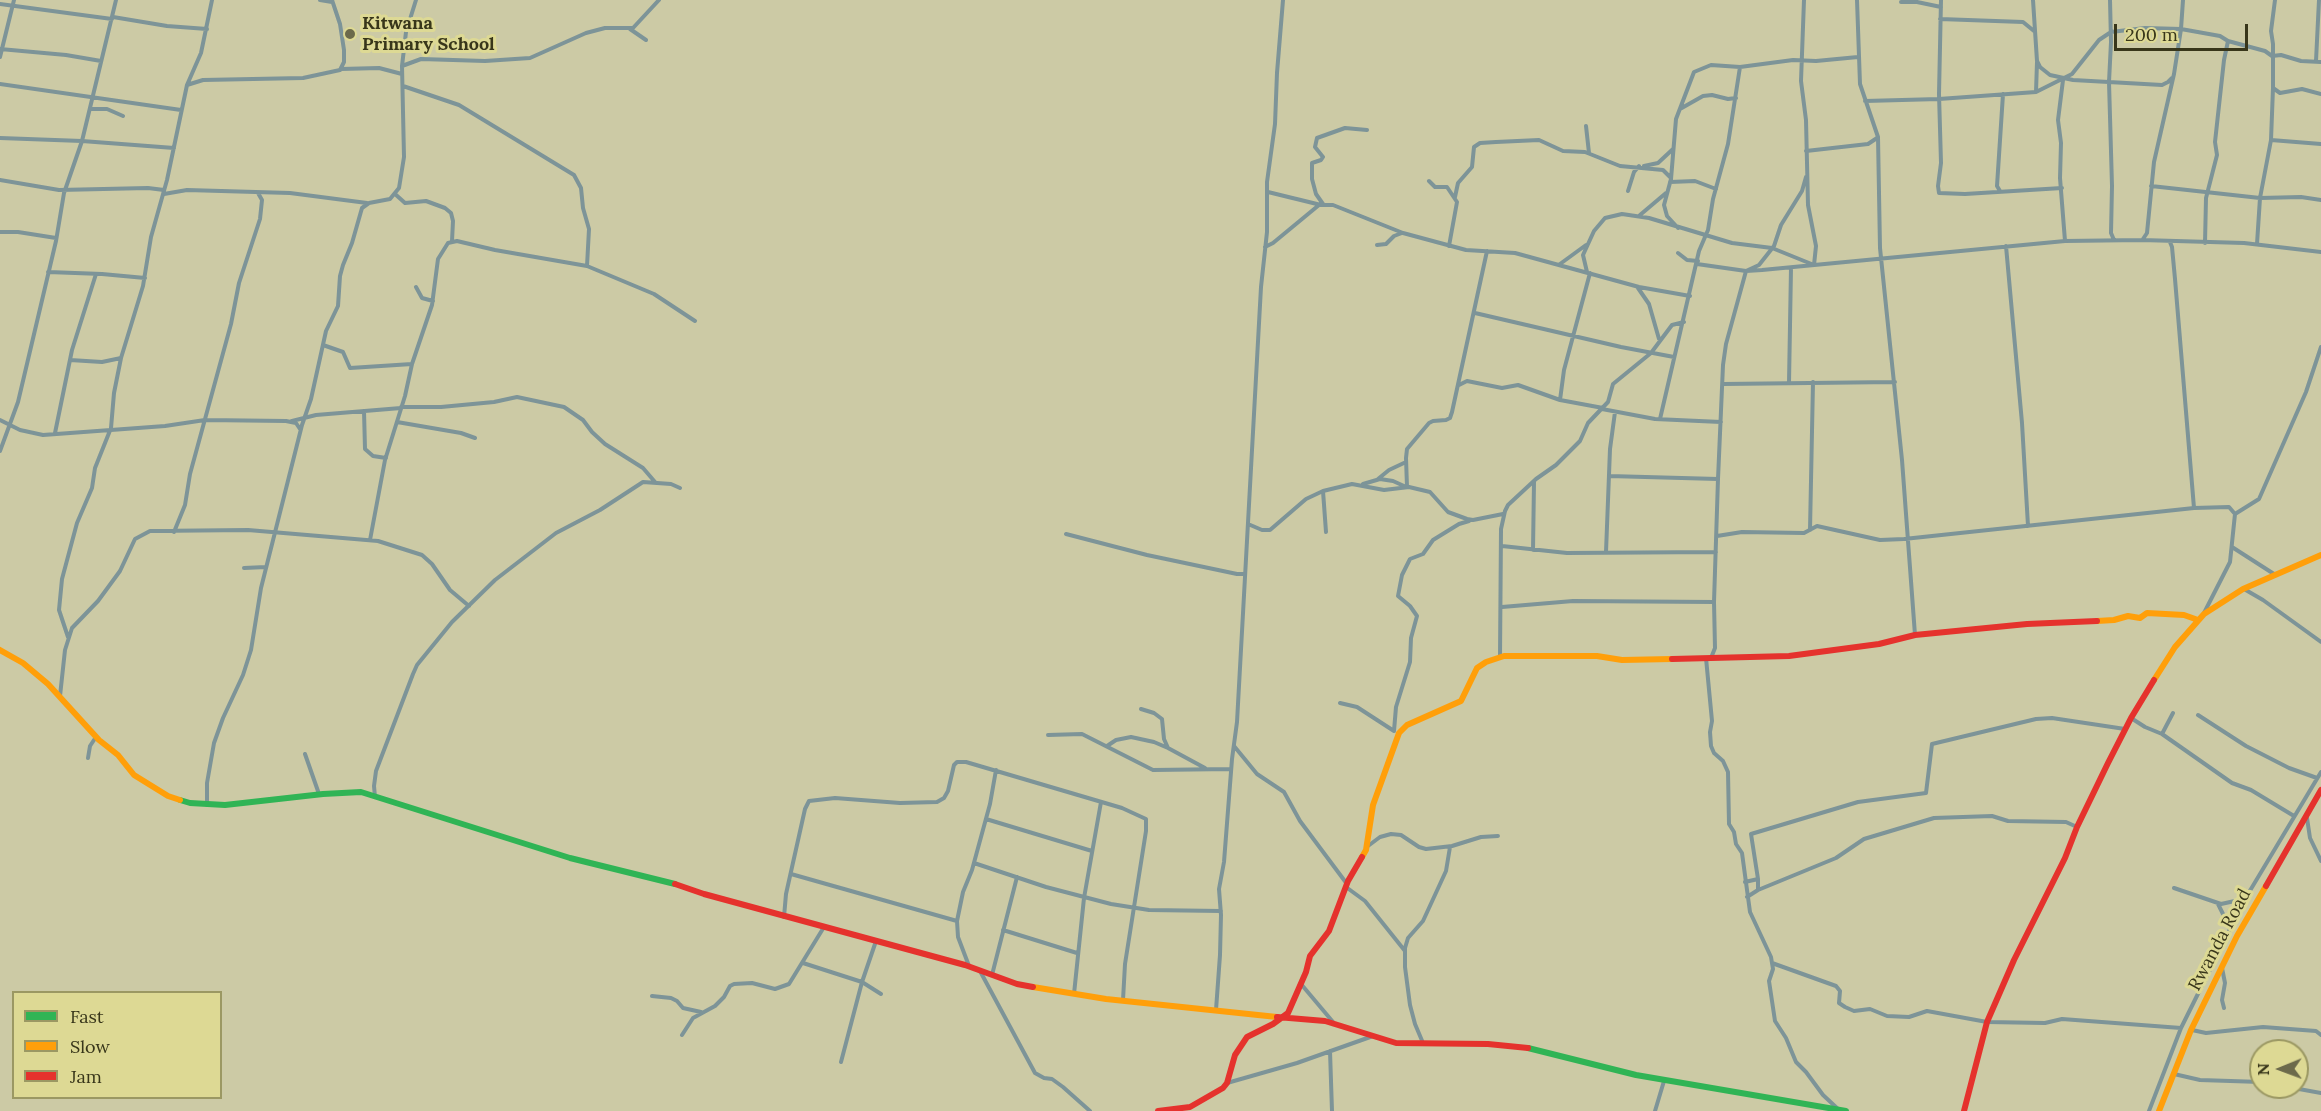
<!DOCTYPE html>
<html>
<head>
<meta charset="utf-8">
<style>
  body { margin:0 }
  #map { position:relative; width:2321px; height:1111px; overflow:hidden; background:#cccaa5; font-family:Lora,serif }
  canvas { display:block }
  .legend { position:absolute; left:12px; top:991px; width:210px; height:108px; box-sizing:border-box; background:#ddd994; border:2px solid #9b9863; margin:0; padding:8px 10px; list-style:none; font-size:18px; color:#38361a }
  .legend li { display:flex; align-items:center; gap:12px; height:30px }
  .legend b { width:30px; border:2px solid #9b9863 }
  .north { position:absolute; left:2249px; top:1039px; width:60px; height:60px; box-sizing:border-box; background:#ddd994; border:2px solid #9b9863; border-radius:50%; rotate:269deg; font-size:16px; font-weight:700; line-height:24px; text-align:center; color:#38361a }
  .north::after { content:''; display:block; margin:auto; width:21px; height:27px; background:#6c6a4b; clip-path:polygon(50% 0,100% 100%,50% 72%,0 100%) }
  .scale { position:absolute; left:2114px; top:24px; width:134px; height:27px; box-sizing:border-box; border:3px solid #38361a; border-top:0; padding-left:8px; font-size:18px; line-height:21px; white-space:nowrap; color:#38361a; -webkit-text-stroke:4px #ddd994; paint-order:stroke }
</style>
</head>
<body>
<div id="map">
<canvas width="2321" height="1111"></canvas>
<ul class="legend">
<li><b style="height:8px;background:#30b455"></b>Fast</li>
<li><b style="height:8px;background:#ff9f0a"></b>Slow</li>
<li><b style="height:8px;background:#e5322d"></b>Jam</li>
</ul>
<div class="north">N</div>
<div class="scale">200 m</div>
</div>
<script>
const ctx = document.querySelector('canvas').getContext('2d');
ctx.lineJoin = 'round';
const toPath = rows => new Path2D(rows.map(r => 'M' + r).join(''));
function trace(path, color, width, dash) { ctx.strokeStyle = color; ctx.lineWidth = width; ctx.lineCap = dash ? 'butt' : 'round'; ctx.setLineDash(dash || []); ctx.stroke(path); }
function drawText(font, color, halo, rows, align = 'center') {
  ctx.font = font + ' Lora,serif'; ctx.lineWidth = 6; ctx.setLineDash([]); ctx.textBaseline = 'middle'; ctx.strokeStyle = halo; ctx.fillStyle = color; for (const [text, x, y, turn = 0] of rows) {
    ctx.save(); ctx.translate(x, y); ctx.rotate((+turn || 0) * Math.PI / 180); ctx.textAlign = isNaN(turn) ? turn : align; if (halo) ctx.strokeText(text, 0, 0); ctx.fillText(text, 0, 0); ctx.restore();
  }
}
const street = toPath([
  [320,0,332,2],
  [1857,0,1860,84,1878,137,1880,248,1902,460,1915,635],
  [1941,0,1939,94,1941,163,1938,186,1939,193,1965,194,2062,188],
  [2033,0,2037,61,2040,67,2050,75,2073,80,2162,85,2168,82,2172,78],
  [2110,0,2111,42,2109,82,2112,186,2111,233,2114,240],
  [2275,0,2271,31,2273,44,2273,88,2280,93,2302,89,2321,94],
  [1901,2,1917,2,1941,7],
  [0,4,112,19],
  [113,17,167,26,207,29],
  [1940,19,2023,22,2034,31],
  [630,29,646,40],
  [0,49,66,55,101,61],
  [0,57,14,0],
  [2316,61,2319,0],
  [402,66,421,59,485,61,530,58,586,33,605,28,633,28,659,0],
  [341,69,379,68,402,74],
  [2063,80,2058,120,2061,143,2060,178,2065,241],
  [0,84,181,110],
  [187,85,203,80,303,78,340,70,344,62,344,50,340,24,332,0],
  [403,86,459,105,574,175,581,188,583,208,589,229,587,266],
  [2036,92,2037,62],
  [1865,101,1939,99,2036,92,2072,74,2099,40,2111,32,2145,28,2181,29,2220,36,2228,41,2265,51,2272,56,2281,55,2301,61,2321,62],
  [90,109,107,109,123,116],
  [1680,109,1703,96,1712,95,1728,99,1736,98],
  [1586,126,1589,153],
  [0,138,82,141,174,148],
  [2271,140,2321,144],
  [1806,151,1868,144,1877,138],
  [1644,166,1658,163,1673,149],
  [0,180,59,190,148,188,164,190],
  [1429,181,1435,187,1447,187,1457,202,1449,246],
  [1670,182,1695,181,1716,189],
  [2151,186,2260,198,2301,197,2321,200],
  [1628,191,1634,172,1639,166],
  [2000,191,1997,186,2003,94],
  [1268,192,1321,205,1333,205,1403,233,1466,250,1515,253,1639,287,1690,296],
  [164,194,187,190,290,193,367,203],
  [395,194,405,203,426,201,445,208,451,213,453,221,452,241],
  [1455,197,1458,183,1472,167,1474,147,1480,143,1496,142,1539,140,1563,151,1585,152,1620,166,1663,170,1670,177],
  [1323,204,1316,194,1312,179,1312,163,1321,160,1323,157,1315,147,1317,138,1345,128,1367,130],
  [1640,215,1666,193],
  [1678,228,1667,216,1664,205,1671,179,1676,119,1694,72,1711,65,1740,67,1793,60,1816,61,1858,57],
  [0,232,18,232,56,238],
  [2143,239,2147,233,2154,162,2174,74,2181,29,2183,0],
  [2170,242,2172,247,2175,279,2194,508],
  [2205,243,2206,198,2217,155,2215,142,2224,60,2228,41],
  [2257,244,2260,198,2271,140,2273,88],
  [1377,245,1386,244,1394,236,1402,233],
  [2006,246,2022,423,2028,526],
  [1265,247,1273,243,1319,205],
  [1678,253,1687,260,1698,261],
  [1560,264,1586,245],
  [1697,264,1746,271,1762,270,2065,241,2142,240,2244,243,2321,252],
  [48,272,102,274,145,278],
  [1587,272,1583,255,1594,231,1605,218,1622,214,1649,218,1732,243,1772,248,1814,265,1816,246,1808,205,1806,120,1801,81,1804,0],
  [416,287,422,298,433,301],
  [1638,288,1649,304,1659,339],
  [1475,313,1621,347,1674,357],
  [323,345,343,352,350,368,412,364],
  [70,360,102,362,121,358],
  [1789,383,1791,268],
  [1723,384,1895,382],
  [1459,385,1467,381,1502,388,1518,385,1560,400,1603,408],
  [1560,400,1564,370,1590,273],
  [401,407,441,407,494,402,517,397,564,407,583,420,592,432,605,444,643,468,655,482],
  [1602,409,1655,419,1721,422],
  [364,411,365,449,373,456,386,458],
  [1660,419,1699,251,1708,230,1713,199,1728,144,1740,67],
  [0,420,20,430,43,435,165,426,205,420,286,421,296,423,300,429],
  [292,421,316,415,401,408],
  [397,422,461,433,475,438],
  [55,433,72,350,96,274],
  [0,451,18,402,56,241,64,193,82,141,116,0],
  [1609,476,1718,479],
  [1378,479,1389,470,1406,462],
  [1363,484,1380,479,1393,481,1404,486],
  [1407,487,1406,458,1407,449,1429,423,1433,421,1446,420,1450,418,1452,412,1487,251],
  [1323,491,1326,532],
  [2235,514,2259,499,2306,392,2321,347],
  [1248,524,1262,530,1270,530,1306,499,1323,491,1352,484,1384,490,1409,487,1430,492,1448,512,1467,519,1473,520,1503,514],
  [1810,530,1813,382],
  [174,532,185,505,190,474,231,324,239,283,260,219,262,200,258,193],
  [1066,534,1147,555,1237,574,1244,574],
  [1717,536,1742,532,1804,533,1817,526,1880,540,1904,539,2194,508,2229,507,2235,514,2230,562,2204,613],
  [370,540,385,460,405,396,412,364,432,305,438,259,448,243,457,241,495,250,587,266,654,294,695,321],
  [1502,546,1567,553,1716,552],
  [2232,547,2274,574],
  [1533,550,1534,482],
  [1606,552,1610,449,1615,412],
  [244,568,266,567],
  [2244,589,2263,600,2321,642],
  [1502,607,1573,601,1714,602],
  [68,637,59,610,62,579,77,523,92,488,95,468,111,428,114,393,121,358,143,286,151,237,167,180,187,85,201,53,212,0],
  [1500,657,1501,529,1505,511,1508,505,1536,479,1556,465,1580,441,1588,423,1608,402,1613,384,1651,353,1672,325,1684,322],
  [1706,658,1712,721,1710,732,1711,746,1714,753,1723,761,1728,772,1729,824,1734,832,1736,844,1742,853,1750,912,1771,957,1773,969,1769,981,1775,1021,1786,1038,1796,1062,1806,1072,1823,1095,1838,1109],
  [1711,658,1715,648,1714,602,1718,479,1723,365,1726,344,1746,271,1759,265,1774,246,1781,225,1802,191,1806,177],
  [60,696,65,650,72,628,98,601,120,571,135,539,150,531,248,530,378,541,422,555,432,564,450,590,469,606],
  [1340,703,1357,707,1394,731],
  [1141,709,1154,713,1162,719,1164,739,1168,748,1205,768],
  [2198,715,2246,746,2289,768,2317,778],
  [2131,718,2145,727,2162,734,2232,783,2251,790,2294,816],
  [1394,731,1396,707,1410,662,1411,638,1417,616,1410,606,1398,596,1402,575,1410,559,1423,554,1433,540,1459,524,1469,521],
  [2162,734,2173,713],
  [1048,735,1082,734,1153,770,1231,769],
  [1107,746,1116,740,1131,737,1154,742,1168,748],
  [1234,746,1257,774,1284,792,1300,821,1347,884],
  [305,754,319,794],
  [88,758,90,746,96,737],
  [375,797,374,786,376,771,413,674,417,665,452,622,495,580,556,533,600,510,643,482,671,484,680,488],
  [207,805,207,783,214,743,223,718,243,675,251,650,261,588,302,425,311,399,326,331,338,306,340,276,343,265,352,243,362,208,369,203,390,199,399,188,404,157,402,66,406,32,416,0],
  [2307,818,2310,838,2321,861],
  [986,819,1092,851],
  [1368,846,1380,837,1391,834,1401,835,1419,847,1426,849,1452,846,1481,837,1498,836],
  [974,863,1046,887,1111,904,1149,910,1221,911],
  [791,874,957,921],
  [1758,879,1751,834,1858,802,1926,793,1932,744,2036,719,2052,718,2125,729],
  [1745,882,1758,879,1758,890,1836,858,1864,839,1934,818,1992,816,2008,821,2066,822,2077,827],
  [1346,887,1365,901,1405,951],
  [2174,888,2221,904,2244,899],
  [1747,897,1758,890],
  [2218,904,2230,928],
  [784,917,786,894,805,809,809,801,835,798,900,803,937,802,944,798,948,791,954,765,957,762,966,762,1122,808,1146,819,1146,831,1125,964,1123,1000],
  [1003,930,1077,953],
  [803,963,862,982,881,994],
  [1772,963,1836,986,1840,991,1839,1003,1845,1007,1854,1011,1870,1009,1887,1016,1909,1017,1927,1011,1987,1022,2045,1023,2062,1019,2181,1028],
  [969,966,958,937,957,921,963,892,972,870,990,804,996,770],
  [2222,968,2225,983,2222,1000,2224,1008],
  [980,971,1035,1073,1044,1078,1052,1079,1063,1087,1090,1111],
  [992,975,1017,877],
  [1301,984,1333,1022],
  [1074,994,1084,898,1101,802],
  [652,996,671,998,677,1001,683,1008,701,1012],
  [1216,1010,1220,955,1221,915,1219,889,1224,862,1232,759,1237,722,1261,287,1267,232,1267,182,1275,124,1277,73,1283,0],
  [2192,1030,2206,1033,2263,1027,2316,1031,2321,1035],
  [682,1035,693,1018,715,1006,724,997,730,986,734,984,752,983,775,989,789,984,824,927],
  [1423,1043,1415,1024,1410,1005,1405,967,1405,948,1408,938,1423,921,1446,871,1450,847],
  [1330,1051,1332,1111],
  [841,1062,862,982,876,941],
  [2174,1074,2200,1080,2261,1082],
  [1227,1083,1297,1063,1373,1036],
  [2288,1087,2321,1093],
  [1655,1111,1664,1081],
  [2149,1111,2181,1028,2245,899,2321,772]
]);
const fast = toPath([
  [180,800,190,803,225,805,323,794,361,792,570,858,675,884],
  [1528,1048,1636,1075,1846,1111]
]);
const slow = toPath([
  [2097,621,2114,620,2128,616,2140,618,2147,613,2184,615,2198,620],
  [0,650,23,663,48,684,99,740,118,755,134,775,168,796,180,800],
  [2154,680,2175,647,2204,614,2243,589,2321,555],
  [1362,857,1366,850,1373,805,1399,733,1407,725,1461,701,1477,668,1486,662,1504,656,1597,656,1622,660,1672,659],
  [1033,987,1106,999,1277,1017],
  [2159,1111,2191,1030,2237,936,2266,886]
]);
const jam = toPath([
  [1672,659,1789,656,1879,644,1915,635,2027,624,2097,621],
  [675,884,704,894,965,965,1017,984,1033,987],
  [2266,886,2321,790],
  [1277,1017,1325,1021,1396,1043,1488,1044,1528,1048],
  [1158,1111,1190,1107,1223,1088,1227,1083,1235,1055,1247,1037,1273,1024,1288,1013,1306,972,1310,956,1329,931,1348,881,1362,857],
  [1964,1111,1987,1022,2014,960,2065,858,2077,827,2108,763,2131,718,2154,680]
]);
const markers = [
  [350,34,6,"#6c6a4b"]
];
const poiNames = [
  ["Kitwana",362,24],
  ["Primary School",362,45]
];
const streetNames = [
  ["Rwanda Road",2220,940,-62]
];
trace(street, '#7d9498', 4);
trace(fast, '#30b455', 6);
trace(slow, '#ff9f0a', 6);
trace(jam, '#e5322d', 6);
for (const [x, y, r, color] of markers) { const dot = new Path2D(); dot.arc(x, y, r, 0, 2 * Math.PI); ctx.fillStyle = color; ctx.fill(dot); trace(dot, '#ddd994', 2); }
drawText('bold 18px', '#38361a', '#ddd994', poiNames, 'left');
drawText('18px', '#38361a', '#ddd994', streetNames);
</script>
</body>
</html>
